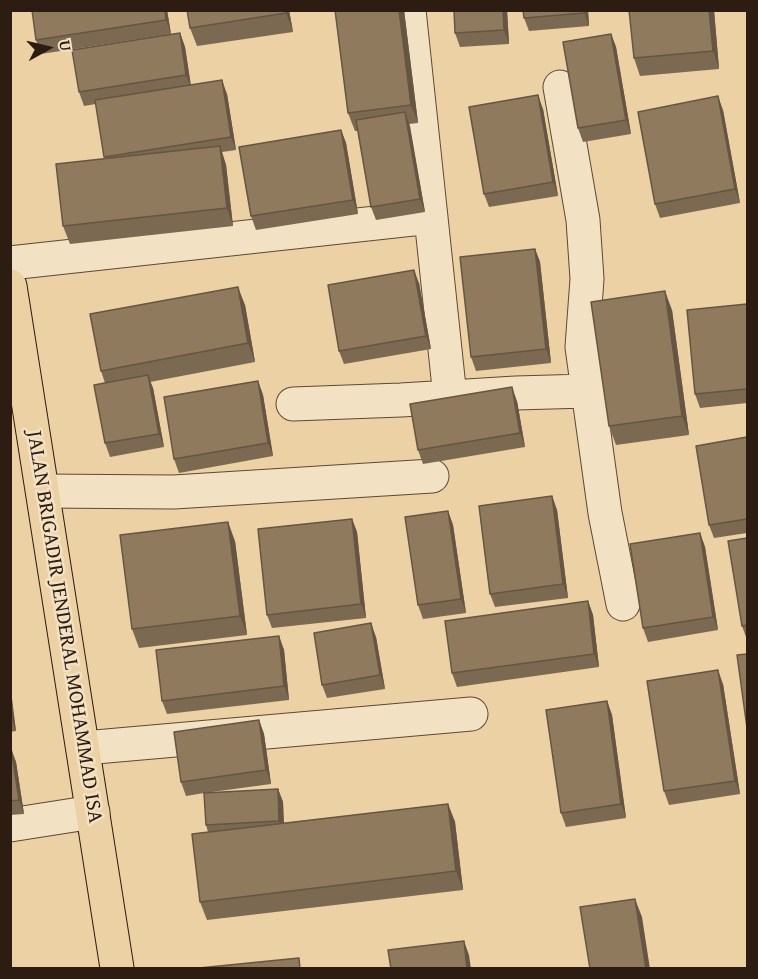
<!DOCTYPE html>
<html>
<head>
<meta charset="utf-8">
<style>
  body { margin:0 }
  #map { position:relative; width:758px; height:979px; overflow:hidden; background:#ecd1a4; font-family:"Gentium Book Plus",serif }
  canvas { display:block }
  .frame { position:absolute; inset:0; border:12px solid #2c1c12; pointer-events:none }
  .north { position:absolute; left:18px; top:18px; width:60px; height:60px; -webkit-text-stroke:4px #f3e1c4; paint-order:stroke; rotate:82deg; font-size:16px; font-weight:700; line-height:24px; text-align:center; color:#2c1c12 }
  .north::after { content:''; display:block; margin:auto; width:21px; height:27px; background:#2c1c12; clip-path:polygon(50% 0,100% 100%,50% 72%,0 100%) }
</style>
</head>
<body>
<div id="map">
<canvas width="758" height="979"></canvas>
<div class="frame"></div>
<div class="north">U</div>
</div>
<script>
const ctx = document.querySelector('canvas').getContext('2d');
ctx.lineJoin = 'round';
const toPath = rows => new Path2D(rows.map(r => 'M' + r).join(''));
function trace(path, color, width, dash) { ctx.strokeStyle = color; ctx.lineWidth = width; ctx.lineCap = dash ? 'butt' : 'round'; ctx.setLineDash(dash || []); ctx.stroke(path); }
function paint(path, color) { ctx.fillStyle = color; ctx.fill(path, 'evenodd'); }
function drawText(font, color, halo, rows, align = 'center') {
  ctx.font = font + ' "Gentium Book Plus",serif'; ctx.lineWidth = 5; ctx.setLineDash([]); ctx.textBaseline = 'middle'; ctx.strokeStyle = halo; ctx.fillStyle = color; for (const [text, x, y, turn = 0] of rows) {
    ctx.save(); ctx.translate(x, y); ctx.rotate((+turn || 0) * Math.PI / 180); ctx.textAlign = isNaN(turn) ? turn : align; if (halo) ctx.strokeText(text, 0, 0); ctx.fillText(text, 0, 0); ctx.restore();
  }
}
const minor = toPath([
  [409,10,450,397],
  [560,87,583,220,587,279,582,347,605,513,623,604],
  [10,263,431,217],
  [293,404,401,400,516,393,587,391],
  [43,491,174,492,432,476],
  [84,748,471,714],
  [10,825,93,812]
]);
const highway = toPath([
  [10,286,117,968]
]);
const wall = toPath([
  [32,10,167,10,171,34,41,54,36,40],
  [289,10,293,32,197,46,190,28],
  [335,10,404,10,418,123,409,124,425,212,376,220,371,207,358,131,355,131,348,113],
  [454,10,507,10,509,44,460,47,455,33],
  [523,10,588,10,589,26,529,31,524,18],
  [629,10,714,10,719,69,640,76,634,58],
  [180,33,185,47,191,85,227,94,236,150,222,152,226,165,233,226,70,244,63,226,105,159,96,104,84,106,79,92],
  [611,34,616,47,631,134,583,142,578,128],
  [543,109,558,196,489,207,484,194],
  [723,110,740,203,660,218,655,204],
  [341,130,346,143,358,214,256,230,251,216],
  [535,249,540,262,551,363,476,371,471,357],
  [419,283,431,349,344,364,339,351],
  [747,304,747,403,700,408,695,394],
  [245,305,255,362,150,382,153,388,164,447,110,457,105,443,105,383,101,371],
  [672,310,689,435,616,445,609,426],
  [258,381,263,395,273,456,179,473,174,459],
  [517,401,525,447,423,464,418,450],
  [747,437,747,533,714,538,709,525],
  [552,496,557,510,568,598,495,607,490,594],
  [448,511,453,525,466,613,423,619,418,605],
  [352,519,357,532,366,618,272,628,267,615],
  [700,533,705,547,718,630,648,642,643,628],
  [747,538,747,640,742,626],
  [235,541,247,635,139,648,132,629],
  [588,601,593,615,599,667,457,687,452,673],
  [279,636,284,650,289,700,167,714,162,701],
  [376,637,385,689,327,698,322,685],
  [723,684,740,794,669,805,664,791],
  [10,690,16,731,10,732],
  [607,701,612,715,626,818,566,827,561,813],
  [259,720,264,734,271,784,204,793,278,789,283,802,284,823,448,804,455,822,463,890,207,920,200,902,208,832,206,825,204,793,186,796,181,782],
  [10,749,16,762,24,814,10,815]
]);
const shadedWall = toPath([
  [165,10,167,10,171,34,166,20],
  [285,10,289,10,293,32,286,13],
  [399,10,404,10,418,123,411,105],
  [503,10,507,10,509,44,504,30],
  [584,10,588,10,589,26,584,13],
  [709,10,714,10,719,69,713,51],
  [180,33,185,47,191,88,186,75],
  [611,34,616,47,631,134,626,120],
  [222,80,227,94,236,150,231,137],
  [538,95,543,109,558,196,553,182],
  [718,96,723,110,740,203,735,189],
  [405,112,410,126,425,212,420,199],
  [341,130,346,143,358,214,353,200],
  [220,146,226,165,233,226,227,208],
  [535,249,540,262,551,363,546,349],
  [414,270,419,283,431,349,426,336],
  [238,287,245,305,255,362,248,343],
  [665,291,672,310,689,435,682,416],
  [148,375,153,388,164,447,159,434],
  [258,381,263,395,273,456,268,443],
  [512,387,517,401,525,447,520,433],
  [552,496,557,510,568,598,563,584],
  [448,511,453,525,466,613,461,599],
  [352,519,357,532,366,618,361,604],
  [228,522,235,541,247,635,240,616],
  [700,533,705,547,718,630,713,617],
  [588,601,593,615,599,667,594,654],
  [371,623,376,637,385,689,380,675],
  [279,636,284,650,289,700,284,686],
  [718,670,723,684,740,794,735,781],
  [11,690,16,731,11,718],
  [607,701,612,715,626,818,621,804],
  [259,720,264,734,271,784,266,770],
  [11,748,16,762,24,814,19,800],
  [278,789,283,802,284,834,279,821],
  [448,804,455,822,463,890,456,871],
  [635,899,642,917,650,969,646,969],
  [464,941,469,955,471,969,467,969]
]);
const building = toPath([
  [32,10,165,10,166,20,36,40,32,10],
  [187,10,285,10,286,13,190,28,187,10],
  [335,10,399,10,411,105,348,113,335,10],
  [454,10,503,10,504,30,455,33,454,10],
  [523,10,584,10,584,13,524,18,523,10],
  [629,10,709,10,713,51,634,58,629,10],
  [180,33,186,75,79,92,72,50,180,33],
  [611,34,626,120,578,128,563,42,611,34],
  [222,80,231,137,104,157,95,100,222,80],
  [538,95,553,182,484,194,469,107,538,95],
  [718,96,735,189,655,204,638,112,718,96],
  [405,112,420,199,371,207,356,120,405,112],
  [341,130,353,200,251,216,239,147,341,130],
  [220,146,227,208,63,226,56,164,220,146],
  [535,249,546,349,471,357,460,257,535,249],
  [414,270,426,336,339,351,328,285,414,270],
  [238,287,248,343,101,371,90,314,238,287],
  [665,291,682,416,609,426,591,302,665,291],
  [747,304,747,389,695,394,687,310,747,304],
  [148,375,159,434,105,443,94,385,148,375],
  [258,381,268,443,174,459,164,397,258,381],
  [512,387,520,433,418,450,410,404,512,387],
  [747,437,747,519,709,525,696,446,747,437],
  [552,496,563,584,490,594,479,506,552,496],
  [448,511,461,599,418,605,405,517,448,511],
  [352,519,361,604,267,615,258,529,352,519],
  [228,522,240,616,132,629,120,535,228,522],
  [700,533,713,617,643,628,630,544,700,533],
  [747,538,747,625,742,626,728,541,747,538],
  [588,601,594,654,452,673,445,621,588,601],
  [371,623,380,675,322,685,314,633,371,623],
  [279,636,284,686,162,701,156,650,279,636],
  [747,654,747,728,737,655,747,654],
  [718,670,735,781,664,791,647,681,718,670],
  [607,701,621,804,561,813,546,710,607,701],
  [259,720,266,770,181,782,174,732,259,720],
  [11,748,19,800,10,801,10,749,11,748],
  [278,789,279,821,206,825,204,793,278,789],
  [448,804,456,871,200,902,192,834,448,804],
  [635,899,646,969,590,969,580,907,635,899],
  [464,941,467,969,391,969,388,950,464,941],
  [299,958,300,969,199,969,199,968,299,958]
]);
const streetNames = [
  ["JALAN BRIGADIR JENDERAL MOHAMMAD ISA",64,627,81]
];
trace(minor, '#5c4936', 35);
trace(highway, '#2c1c12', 35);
trace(minor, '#f3e1c4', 33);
trace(highway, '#ecd1a4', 33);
paint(wall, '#7c6951');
paint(shadedWall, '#655542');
paint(building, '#907a5e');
trace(building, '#655542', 1.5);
drawText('21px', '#2c1c12', '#f3e1c4', streetNames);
</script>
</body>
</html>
